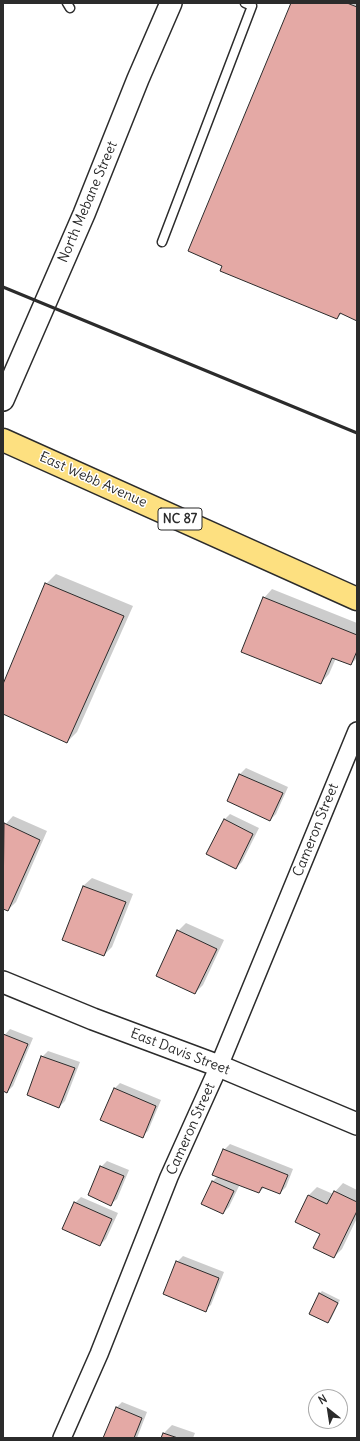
<!DOCTYPE html>
<html>
<head>
<meta charset="utf-8">
<style>
  body { margin:0 }
  #map { position:relative; width:360px; height:1441px; overflow:hidden; background:#fff; font-family:Delius,sans-serif }
  canvas { display:block }
  .frame { position:absolute; inset:0; border:4px solid #2b2b2b; pointer-events:none }
  .north { position:absolute; left:308px; top:1389px; width:40px; height:40px; box-sizing:border-box; background:#fff; border:1px solid #aaa; border-radius:50%; rotate:330deg; font-size:11px; font-weight:700; line-height:16px; text-align:center; color:#2b2b2b }
  .north::after { content:''; display:block; margin:auto; width:14px; height:18px; background:#2b2b2b; clip-path:polygon(50% 0,100% 100%,50% 72%,0 100%) }
</style>
</head>
<body>
<div id="map">
<canvas width="360" height="1441"></canvas>
<div class="frame"></div>
<div class="north">N</div>
</div>
<script>
const ctx = document.querySelector('canvas').getContext('2d');
ctx.lineJoin = 'round';
function paint(path, color) { ctx.fillStyle = color; ctx.fill(path, 'evenodd'); }
const toPath = rows => new Path2D(rows.map(r => 'M' + r).join(''));
function trace(path, color, width, dash) { ctx.strokeStyle = color; ctx.lineWidth = width; ctx.lineCap = dash ? 'butt' : 'round'; ctx.setLineDash(dash || []); ctx.stroke(path); }
function drawText(font, color, halo, rows, align = 'center') {
  ctx.font = font + ' Delius,sans-serif'; ctx.lineWidth = 3; ctx.setLineDash([]); ctx.textBaseline = 'middle'; ctx.strokeStyle = halo; ctx.fillStyle = color; for (const [text, x, y, turn = 0] of rows) {
    ctx.save(); ctx.translate(x, y); ctx.rotate((+turn || 0) * Math.PI / 180); ctx.textAlign = isNaN(turn) ? turn : align; if (halo) ctx.strokeText(text, 0, 0); ctx.fillText(text, 0, 0); ctx.restore();
  }
}
const shadow = toPath([
  [292,3,357,3,357,319,342,313,337,318],
  [56,574,133,606,77,732,67,742,3,713,3,687,46,584],
  [272,589,357,623,357,658,351,664,336,658,329,674,321,683,264,598],
  [246,768,288,787,276,814,270,820,228,801,240,774],
  [230,814,259,828,242,862,236,868,224,820],
  [13,816,47,831,16,902,8,910,3,908,3,827],
  [92,878,133,894,112,947,104,955,83,886],
  [186,923,224,940,203,985,195,993,178,931],
  [10,1029,33,1038,13,1086,7,1092,3,1090,3,1037],
  [48,1051,80,1062,65,1101,59,1107,42,1057],
  [120,1083,161,1100,148,1131,142,1136,114,1089],
  [230,1144,293,1169,286,1187,280,1193,265,1187,259,1192,240,1184,229,1207,223,1213,202,1204,213,1181,218,1176,224,1150],
  [107,1161,129,1170,117,1199,111,1204,101,1167],
  [343,1183,357,1190,357,1218,342,1249,334,1257,321,1234,296,1222,309,1195,317,1187,333,1194],
  [81,1197,118,1213,106,1239,100,1245,75,1203],
  [183,1256,224,1272,211,1305,205,1310,177,1262],
  [322,1291,340,1300,331,1319,328,1322,319,1294],
  [122,1402,147,1412,137,1438,104,1438,116,1408],
  [172,1425,195,1433,193,1438,163,1438,164,1433]
]);
const building = toPath([
  [291,3,347,3,357,7,357,321,340,313,337,319,220,271,222,266,188,251,291,3],
  [45,583,124,616,67,743,3,714,3,684,45,583],
  [263,597,357,635,357,651,351,665,332,658,321,684,241,652,263,597],
  [239,774,283,793,270,821,227,801,239,774],
  [224,819,253,834,236,869,206,854,224,819],
  [4,823,40,840,8,911,3,909,4,823],
  [83,886,126,902,104,956,62,940,83,886],
  [177,930,217,949,195,994,156,976,177,930],
  [3,1034,28,1044,7,1093,3,1091,3,1034],
  [41,1056,75,1068,59,1108,27,1095,41,1056],
  [114,1088,156,1106,143,1138,100,1120,114,1088],
  [223,1149,288,1175,280,1194,262,1187,259,1193,212,1175,223,1149],
  [100,1166,124,1176,111,1206,88,1195,100,1166],
  [212,1181,234,1191,223,1214,201,1204,212,1181],
  [334,1191,357,1202,357,1211,334,1258,313,1248,320,1234,295,1222,308,1195,327,1204,334,1191],
  [74,1202,112,1219,100,1246,62,1229,74,1202],
  [176,1261,219,1278,206,1312,163,1294,176,1261],
  [319,1293,338,1303,328,1323,309,1314,319,1293],
  [116,1407,142,1418,134,1438,103,1438,116,1407],
  [163,1433,178,1438,161,1438,163,1433]
]);
const service = toPath([
  [67,3,70,8],
  [162,242,252,6,245,3]
]);
const minor = toPath([
  [62,1438,99,1354,169,1177,219,1066,357,731]
]);
const tertiary = toPath([
  [3,400,84,214,138,79,171,3],
  [3,982,93,1019,219,1066,357,1124]
]);
const trunk = toPath([
  [3,440,357,599]
]);
const rail = toPath([
  [3,287,357,433]
]);
const shields = [
  [180,519,44]
];
const shieldNames = [
  ["NC 87",180,519]
];
const streetNames = [
  ["North Mebane Street",88,202,-67],
  ["East Webb Avenue",93,480,24],
  ["Cameron Street",316,830,-68],
  ["East Davis Street",180,1052,21],
  ["Cameron Street",191,1129,-66]
];
paint(shadow, '#0003');
paint(building, '#e4a9a5');
trace(building, '#2b2b2b', 1);
trace(service, '#2b2b2b', 11);
trace(minor, '#2b2b2b', 20);
trace(tertiary, '#2b2b2b', 24);
trace(trunk, '#2b2b2b', 25);
trace(service, '#fff', 8);
trace(minor, '#fff', 17);
trace(tertiary, '#fff', 21);
trace(trunk, '#fde080', 22);
trace(rail, '#2b2b2b', 3);
for (const [x, y, w] of shields) { const box = new Path2D(); box.roundRect(x - w / 2, y - 11, w, 22, 3); ctx.fillStyle = '#fff'; ctx.fill(box); trace(box, '#2b2b2b', 1); }
drawText('bold 13px', '#2b2b2b', null, shieldNames);
drawText('14px', '#2b2b2b', '#fff', streetNames);
</script>
</body>
</html>
